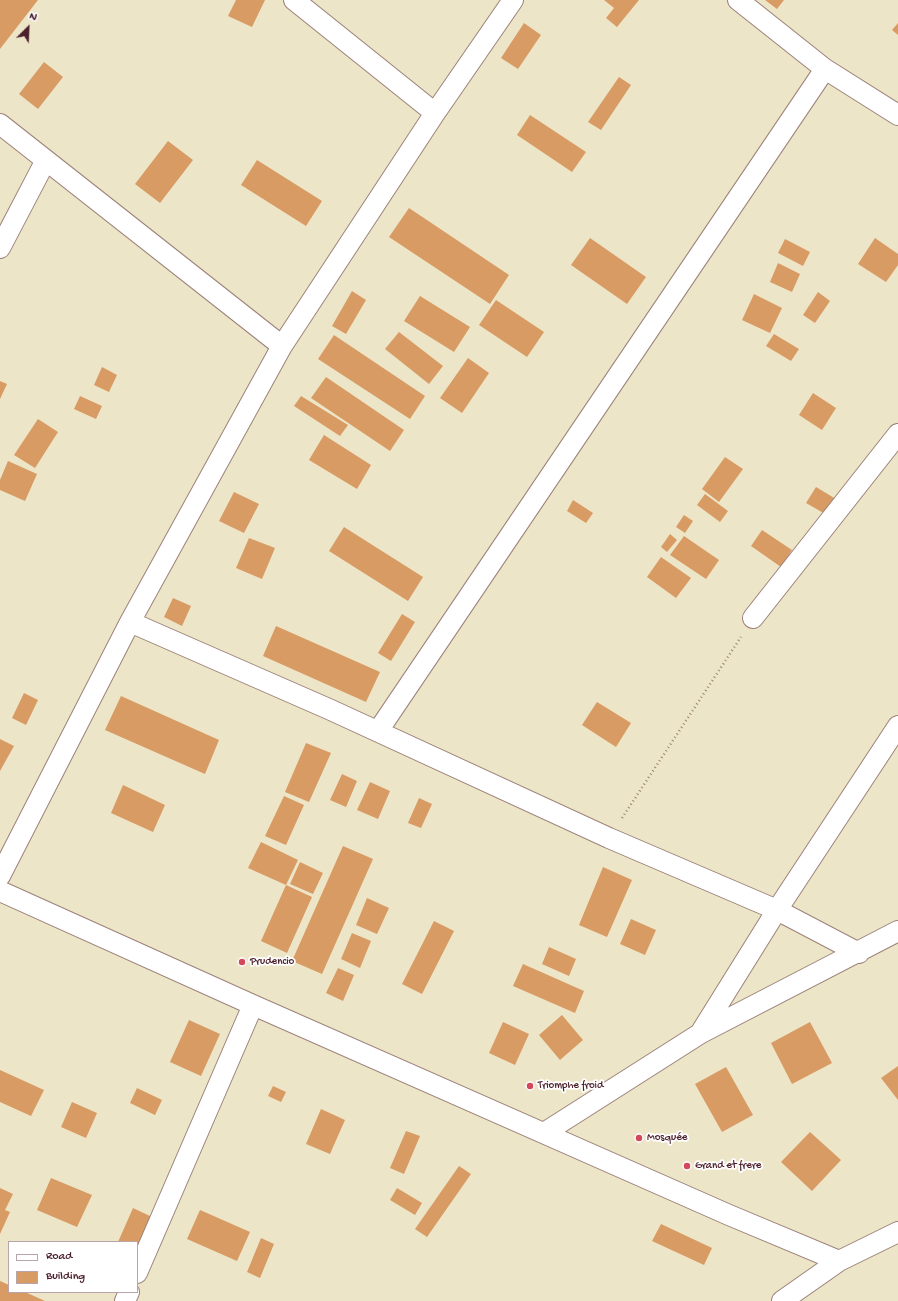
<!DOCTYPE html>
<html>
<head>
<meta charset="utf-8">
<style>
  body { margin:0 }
  #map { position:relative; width:898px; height:1301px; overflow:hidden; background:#ede5c8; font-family:"Gochi Hand",sans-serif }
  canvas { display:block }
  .legend { position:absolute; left:8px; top:1241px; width:130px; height:52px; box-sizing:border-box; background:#fff; border:1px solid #b7a5aa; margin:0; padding:5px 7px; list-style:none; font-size:12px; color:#4a1f2b }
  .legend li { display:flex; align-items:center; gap:8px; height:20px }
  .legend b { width:20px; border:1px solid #b7a5aa }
  .north { position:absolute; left:8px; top:8px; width:40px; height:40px; -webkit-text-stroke:3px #fff; paint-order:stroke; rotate:24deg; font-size:11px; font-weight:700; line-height:16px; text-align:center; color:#4a1f2b }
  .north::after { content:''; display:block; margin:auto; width:14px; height:18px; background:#4a1f2b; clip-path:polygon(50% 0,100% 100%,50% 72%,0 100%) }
</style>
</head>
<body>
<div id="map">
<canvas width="898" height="1301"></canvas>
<ul class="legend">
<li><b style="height:5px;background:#fff"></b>Road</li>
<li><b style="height:11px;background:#d89b63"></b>Building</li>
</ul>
<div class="north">N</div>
</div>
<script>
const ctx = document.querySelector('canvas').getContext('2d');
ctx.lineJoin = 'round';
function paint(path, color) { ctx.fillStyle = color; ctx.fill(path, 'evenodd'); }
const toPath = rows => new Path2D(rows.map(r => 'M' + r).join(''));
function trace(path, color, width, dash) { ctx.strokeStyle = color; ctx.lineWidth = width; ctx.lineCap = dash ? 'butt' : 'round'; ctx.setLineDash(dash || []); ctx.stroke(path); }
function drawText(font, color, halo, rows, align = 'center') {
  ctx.font = font + ' "Gochi Hand",sans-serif'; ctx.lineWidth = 3.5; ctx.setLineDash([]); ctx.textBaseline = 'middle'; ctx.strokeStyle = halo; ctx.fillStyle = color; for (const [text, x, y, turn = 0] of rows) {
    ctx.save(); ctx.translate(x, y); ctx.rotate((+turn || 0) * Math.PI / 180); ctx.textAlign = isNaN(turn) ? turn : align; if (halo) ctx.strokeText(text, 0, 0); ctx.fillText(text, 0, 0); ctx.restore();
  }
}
const building = toPath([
  [0,0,38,0,0,49],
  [236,0,265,0,252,27,228,16],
  [604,0,639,0,617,27,606,18,614,8],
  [765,0,784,0,777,9],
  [524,23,541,35,518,69,501,58],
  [898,23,898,35,892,30],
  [44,62,63,77,38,109,19,94],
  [619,77,631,85,601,130,588,122],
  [530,115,586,152,572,172,517,135],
  [168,141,193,160,160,203,135,184],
  [257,160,322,201,306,226,241,185],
  [409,208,509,275,490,304,389,237],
  [590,238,646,277,627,304,571,265],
  [875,238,898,254,898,265,886,282,858,264],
  [785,239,810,252,803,266,778,253],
  [778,263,800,274,792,292,770,282],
  [352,291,366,300,346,334,332,326],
  [818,292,830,301,815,323,803,315],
  [754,294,782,308,770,333,742,320],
  [420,296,470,327,454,352,404,321],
  [496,300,544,332,527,357,479,325],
  [399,332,443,366,429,384,385,349],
  [774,334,799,349,791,361,766,346],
  [334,335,425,396,410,419,318,359],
  [468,358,489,373,462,413,440,398],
  [102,367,117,375,109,392,94,385],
  [326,377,404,430,390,451,311,398],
  [0,381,7,384,0,399],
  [813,393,836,408,822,430,799,415],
  [80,396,102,406,96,419,74,409],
  [301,396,348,425,340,436,294,406],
  [38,419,58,432,35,468,14,455],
  [324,435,371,465,357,489,309,460],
  [725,457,743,469,719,502,702,489],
  [8,461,37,474,25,501,0,490,0,480],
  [816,487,836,499,827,515,806,503],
  [234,492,259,504,244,533,219,521],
  [705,494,728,511,720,522,697,505],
  [573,500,593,513,586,523,567,511],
  [684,515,693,521,685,533,676,527],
  [344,527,423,577,408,601,329,551],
  [762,530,792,550,781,567,751,546],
  [670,534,677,540,667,552,661,547],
  [684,536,719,560,706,579,670,555],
  [249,538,275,548,262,579,236,568],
  [661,557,691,578,676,598,647,577],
  [173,598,191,606,182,626,164,617],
  [402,614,415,622,391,661,378,653],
  [276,626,380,672,366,702,263,656],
  [24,693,38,700,26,725,12,718],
  [121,696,219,740,205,774,105,730],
  [597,702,631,723,616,747,582,725],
  [0,739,14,746,0,771],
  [306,743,331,753,309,802,285,792],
  [342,774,357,781,346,807,330,800],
  [370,782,390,791,378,819,357,810],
  [123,785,165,805,153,832,111,813],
  [284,796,304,805,286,845,265,836],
  [419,798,432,804,421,828,408,823],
  [261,842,298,860,286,885,248,868],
  [343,846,373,859,322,974,292,961],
  [300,862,323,873,313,894,290,884],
  [603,867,632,880,607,937,579,925],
  [286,885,312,897,287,953,261,941],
  [367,898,389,908,377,934,356,925],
  [631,919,656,930,645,955,620,944],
  [434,921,454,931,422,994,402,984],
  [352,933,371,941,360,968,341,959],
  [549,947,576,959,569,976,542,964],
  [523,964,584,991,575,1013,513,986],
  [338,968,354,975,343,1001,326,993],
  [562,1015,583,1040,560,1060,539,1035],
  [189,1020,220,1034,201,1076,170,1062],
  [503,1022,529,1034,515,1065,489,1053],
  [810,1022,832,1063,792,1084,771,1043],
  [898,1066,898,1100,881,1078],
  [726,1067,753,1115,722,1132,695,1084],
  [0,1070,44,1090,31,1116,0,1102],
  [273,1086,286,1092,281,1102,268,1096],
  [137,1088,162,1100,155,1115,130,1103],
  [72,1102,97,1113,86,1138,61,1127],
  [321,1109,345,1120,330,1154,306,1144],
  [406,1131,420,1136,404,1174,390,1168],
  [810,1132,841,1160,812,1191,781,1162],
  [459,1166,471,1174,427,1237,415,1229],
  [51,1178,92,1195,77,1227,37,1210],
  [0,1188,13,1194,5,1210,10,1212,0,1234],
  [397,1188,422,1203,415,1215,390,1200],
  [133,1208,152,1217,137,1251,137,1242,118,1242],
  [200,1210,250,1232,237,1261,187,1239],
  [661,1224,712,1248,704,1265,652,1241],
  [261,1238,274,1244,260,1278,247,1272],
  [0,1281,9,1285,9,1292,25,1292,45,1301,0,1301]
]);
const path = toPath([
  [622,818,741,637]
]);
const minor = toPath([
  [294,0,435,113],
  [738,0,825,69,898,115],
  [0,124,282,346],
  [0,248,46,160],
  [753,618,898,434],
  [130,622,331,710,609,838,777,910,859,953],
  [378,731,825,69],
  [0,876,130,622,282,346,435,113,513,0],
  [0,891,253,1005,729,1215,839,1261],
  [701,1032,777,910,898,726],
  [544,1133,701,1033,898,931],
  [137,1273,253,1005],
  [125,1301,129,1292],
  [782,1301,839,1261,898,1232]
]);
const markers = [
  [242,962,4,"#d1495b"],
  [530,1086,4,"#d1495b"],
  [639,1138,4,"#d1495b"],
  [687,1166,4,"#d1495b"]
];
const poiNames = [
  ["Prudencio",250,962],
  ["Triomphe froid",538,1086],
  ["Mosquée",647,1138],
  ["Grand et frere",695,1166]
];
paint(building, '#d89b63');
trace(minor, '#9c827a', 22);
trace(path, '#9c827a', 2.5, [1, 3]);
trace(minor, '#fff', 20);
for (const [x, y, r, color] of markers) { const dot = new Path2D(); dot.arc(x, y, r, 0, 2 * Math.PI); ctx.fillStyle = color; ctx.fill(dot); trace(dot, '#fff', 1.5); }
drawText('11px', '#4a1f2b', '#fff', poiNames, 'left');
</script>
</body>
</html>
